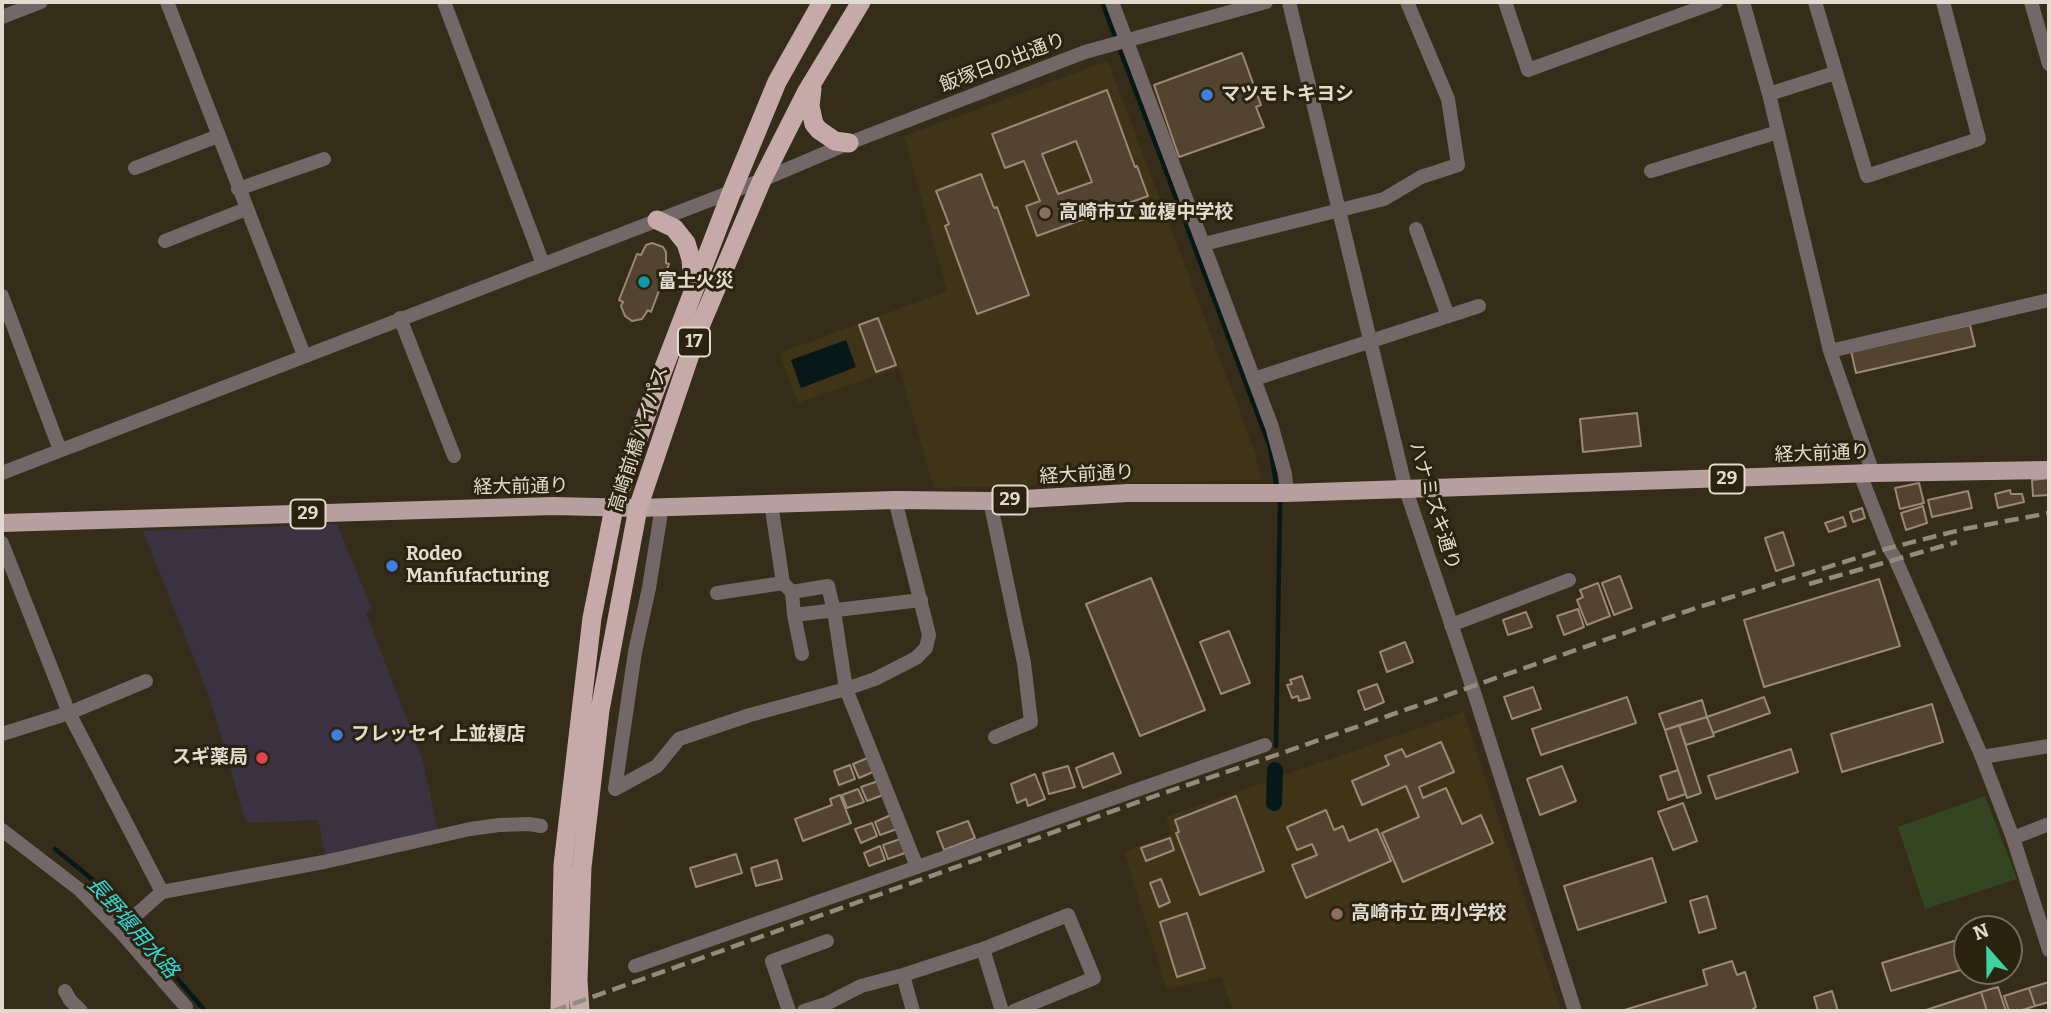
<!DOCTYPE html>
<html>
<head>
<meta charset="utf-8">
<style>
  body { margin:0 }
  #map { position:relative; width:2051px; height:1013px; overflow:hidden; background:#352c19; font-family:Bitter,serif }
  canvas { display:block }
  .frame { position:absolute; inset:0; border:4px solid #e1dbcf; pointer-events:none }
  .north { position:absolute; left:1953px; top:915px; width:70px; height:70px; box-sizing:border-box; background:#2b230f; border:2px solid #746d5c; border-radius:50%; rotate:339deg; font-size:19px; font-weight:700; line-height:28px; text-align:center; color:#e1dbcf }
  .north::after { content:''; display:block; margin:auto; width:24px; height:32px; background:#3ed4a2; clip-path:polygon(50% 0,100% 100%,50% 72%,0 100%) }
</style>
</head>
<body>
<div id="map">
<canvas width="2051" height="1013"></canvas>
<div class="frame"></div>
<div class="north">N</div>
</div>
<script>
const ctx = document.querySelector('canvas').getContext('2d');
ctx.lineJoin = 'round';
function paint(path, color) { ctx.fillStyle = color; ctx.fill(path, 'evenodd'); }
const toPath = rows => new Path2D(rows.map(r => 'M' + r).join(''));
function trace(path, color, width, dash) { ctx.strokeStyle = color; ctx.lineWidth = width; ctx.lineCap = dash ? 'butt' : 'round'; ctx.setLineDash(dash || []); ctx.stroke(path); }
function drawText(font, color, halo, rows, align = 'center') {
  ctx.font = font + ' Bitter,"Noto Sans JP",serif'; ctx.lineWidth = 6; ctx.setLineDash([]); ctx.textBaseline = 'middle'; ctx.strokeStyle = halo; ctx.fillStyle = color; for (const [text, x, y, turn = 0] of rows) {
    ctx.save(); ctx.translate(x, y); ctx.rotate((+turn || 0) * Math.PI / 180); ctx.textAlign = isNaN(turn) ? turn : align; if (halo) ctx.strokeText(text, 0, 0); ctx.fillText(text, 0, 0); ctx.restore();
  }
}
const commercial = toPath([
  [337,524,372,609,366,613,422,758,438,830,325,855,318,820,246,823,209,696,143,531]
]);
const built = toPath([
  [1108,61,1255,452,1261,480,934,488,899,368,798,403,779,353,947,291,904,136],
  [1464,712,1561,1011,1233,1011,1221,977,1167,990,1124,852,1171,834,1165,817]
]);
const green = toPath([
  [1985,796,2017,879,1925,909,1898,827]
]);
const water = toPath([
  [846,340,856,367,801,388,791,360]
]);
const stream = toPath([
  [1102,2,1270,447,1277,488],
  [1276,746,1280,505,1278,496],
  [55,849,92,879,205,1011]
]);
const canal = toPath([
  [1274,803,1275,770]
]);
const building = toPath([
  [1242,53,1261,105,1256,107,1264,127,1179,157,1154,85,1242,53],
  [1107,90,1135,167,1137,166,1148,196,1037,236,1026,206,1040,201,1024,161,1005,168,992,134,1107,90],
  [1076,141,1092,182,1058,194,1042,154,1076,141],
  [981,174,994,208,997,207,1029,295,977,314,945,226,949,224,936,191,981,174],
  [652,243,663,247,666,252,666,263,669,264,651,312,648,310,642,319,632,321,625,316,621,306,623,302,619,300,637,254,641,255,646,245,652,243],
  [878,318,896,365,876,372,859,325,878,318],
  [1970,325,1975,346,1856,373,1851,351,1970,325],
  [1637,413,1641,446,1583,452,1580,419,1637,413],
  [2049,478,2049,495,2033,496,2032,480,2049,478],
  [1919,483,1924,503,1900,509,1895,488,1919,483],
  [2010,490,2011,494,2022,494,2024,502,1998,508,1995,494,2010,490],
  [1968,491,1972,508,1932,517,1928,500,1968,491],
  [1923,506,1927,523,1906,530,1901,513,1923,506],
  [1862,508,1865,518,1853,522,1850,512,1862,508],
  [1843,517,1846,526,1829,532,1825,523,1843,517],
  [1783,532,1794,565,1776,571,1765,538,1783,532],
  [1620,576,1632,608,1614,615,1602,583,1620,576],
  [1151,578,1205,710,1140,736,1086,604,1151,578],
  [1879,579,1900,646,1764,687,1744,620,1879,579],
  [1598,583,1610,616,1587,625,1577,600,1583,597,1580,590,1598,583],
  [1578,609,1584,627,1564,635,1557,616,1578,609],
  [1526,612,1532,627,1508,635,1503,620,1526,612],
  [1229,631,1250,683,1221,694,1200,642,1229,631],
  [1405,642,1413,662,1387,672,1380,652,1405,642],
  [1302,676,1310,698,1299,701,1298,696,1292,698,1287,685,1292,684,1290,680,1302,676],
  [1377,684,1384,702,1365,710,1358,691,1377,684],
  [1533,687,1541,709,1512,719,1504,697,1533,687],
  [1627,697,1636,723,1541,755,1532,729,1627,697],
  [1764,697,1770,713,1713,733,1707,717,1764,697],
  [1702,700,1707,717,1665,730,1659,714,1702,700],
  [1932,704,1943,742,1842,772,1831,734,1932,704],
  [1707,717,1714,736,1686,745,1679,725,1707,717],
  [1679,725,1701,793,1687,798,1665,730,1679,725],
  [1441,742,1454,772,1419,787,1423,798,1446,788,1462,824,1481,815,1493,843,1403,882,1382,833,1419,817,1406,786,1362,805,1352,781,1389,765,1385,756,1402,749,1406,757,1441,742],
  [1791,749,1798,772,1716,799,1708,776,1791,749],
  [1113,753,1121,773,1083,788,1076,768,1113,753],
  [870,757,875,771,859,778,853,764,870,757],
  [850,765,855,779,839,785,834,771,850,765],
  [1068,766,1075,787,1049,794,1043,773,1068,766],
  [1562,766,1576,801,1540,815,1527,779,1562,766],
  [1678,770,1686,794,1668,800,1660,776,1678,770],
  [1035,774,1045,799,1028,806,1026,799,1017,803,1011,784,1035,774],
  [878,781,883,795,867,801,861,787,878,781],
  [858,789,864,802,847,808,842,795,858,789],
  [840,795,851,823,803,841,795,819,832,805,830,799,840,795],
  [1236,796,1264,871,1200,895,1176,833,1179,832,1175,820,1236,796],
  [1683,803,1697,841,1673,850,1658,812,1683,803],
  [1326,810,1334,830,1343,826,1349,841,1377,829,1391,861,1306,898,1292,865,1317,855,1312,844,1297,850,1287,827,1326,810],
  [891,815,897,829,880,835,875,822,891,815],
  [968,821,975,838,944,850,937,832,968,821],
  [872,823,877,836,861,843,855,829,872,823],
  [1170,838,1174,850,1146,861,1141,848,1170,838],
  [900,839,905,853,888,859,883,845,900,839],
  [880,846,885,860,869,866,864,853,880,846],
  [736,854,742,873,696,887,690,868,736,854],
  [1652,858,1666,902,1578,930,1564,886,1652,858],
  [777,860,782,879,756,886,751,868,777,860],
  [1161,879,1170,902,1159,907,1150,883,1161,879],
  [1707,896,1716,928,1699,933,1690,901,1707,896],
  [1187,913,1205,968,1177,977,1160,922,1187,913],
  [1967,937,1967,968,1891,991,1882,963,1967,937],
  [1732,961,1737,975,1745,972,1756,1007,1752,1010,1621,1011,1707,985,1703,970,1732,961],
  [2049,982,2049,1002,2035,1006,2029,988,2049,982],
  [1998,987,2006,1011,1987,1011,1981,992,1998,987],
  [2029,988,2035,1006,2019,1011,2009,1011,2004,996,2029,988],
  [1832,991,1838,1011,1818,1011,1814,997,1832,991],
  [1981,992,1987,1011,1923,1011,1981,992]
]);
const minor = toPath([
  [167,2,304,355],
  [444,2,543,264],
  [1112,2,1272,427,1285,474,1287,493],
  [1505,2,1528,70,1716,2],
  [1743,2,1769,94,1830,351,1873,473],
  [1815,2,1867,176,1979,139,1943,2],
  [2031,2,2049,64],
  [1769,94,1835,73],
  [135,168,218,136],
  [1651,171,1778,132],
  [238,189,324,159],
  [1416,229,1448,316],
  [165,241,246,209],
  [1204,244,1384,199,1421,177,1458,165,1448,99,1407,2],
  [400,318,454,456],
  [1830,351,2049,300],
  [1254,379,1479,306],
  [990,501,1024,663,1031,722,995,737],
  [771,503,783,583,792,592,828,586,834,611,846,689,917,867],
  [2,543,69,713,162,892],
  [792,592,794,615,921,600],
  [717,593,783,583],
  [794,615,802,654],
  [1451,625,1569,580],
  [2,734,69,713,146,681],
  [1982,757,2049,746],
  [615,789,657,766,679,739,750,715,846,689,875,679,916,658,926,648,929,635,895,500],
  [615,789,635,652,649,588,662,506],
  [2,830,80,890,119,930,186,1007],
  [2013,838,2049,824],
  [119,930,162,892,324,862,470,829,499,825,529,824,541,826],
  [983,949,1002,1011],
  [635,966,1265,745],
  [903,975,913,1011],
  [65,991,70,1000,81,1011],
  [789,1011,772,961,827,941],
  [804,1011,826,1004,861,986,903,975,983,949,1068,915,1094,978,1014,1011]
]);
const tertiary = toPath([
  [1289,2,1406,490,1472,686,1575,1011],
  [2,17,41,2],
  [2,296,60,450],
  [2,473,762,180,849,143,1085,52,1266,2],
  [1860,474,1889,548,1895,558,1982,757,2013,838,2049,950]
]);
const primary = toPath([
  [2,523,553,506,638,508,895,500,990,501,1128,493,1287,493,1873,473,2049,470]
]);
const trunk = toPath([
  [812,89,810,106,814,124,819,130,835,141,849,143],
  [657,220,674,228,686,243,691,259,693,287],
  [560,1011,563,865,592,618,614,508,653,396,732,191,777,82,822,2],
  [580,1011,578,980,582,867,600,710,638,508,698,331,762,180,806,93,861,2]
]);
const rail = toPath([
  [1809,584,1957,542],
  [553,1011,1155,796,1282,753,1696,608,1889,548,1964,529,2049,513]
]);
const markers = [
  [1207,95,7,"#3f7fe0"],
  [1045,213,7,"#8d6e63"],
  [644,282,7,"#0f9aa8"],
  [392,566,7,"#3f7fe0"],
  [337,735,7,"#3f7fe0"],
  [262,758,7,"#e0444e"],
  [1337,914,7,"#8d6e63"]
];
const shields = [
  [694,342,32],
  [1727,479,35],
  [1010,500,35],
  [308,514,35]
];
const shieldNames = [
  ["17",694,342],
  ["29",1727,479],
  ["29",1010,500],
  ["29",308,514]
];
const streetNames = [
  ["飯塚日の出通り",1003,63,-21],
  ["高崎前橋バイパス",639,439,-72],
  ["経大前通り",1822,454,-2],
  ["経大前通り",1087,475,-3],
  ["経大前通り",521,487,-1],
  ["ハナミズキ通り",1434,506,73]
];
const poiNames = [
  ["マツモトキヨシ",1221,95],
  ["高崎市立 並榎中学校",1059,213],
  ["富士火災",658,282],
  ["Rodeo",406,555],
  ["Manfufacturing",406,577],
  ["フレッセイ 上並榎店",351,735],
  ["スギ薬局",248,758,"right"],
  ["高崎市立 西小学校",1351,914]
];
const waterNames = [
  ["長野堰用水路",132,928,49]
];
paint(commercial, '#3a3141');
paint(built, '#3f3318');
paint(green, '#344621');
paint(water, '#081717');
trace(stream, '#081717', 4.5);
trace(canal, '#081717', 16);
paint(building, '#534432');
trace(building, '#9b8976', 2);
trace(minor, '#736767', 14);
trace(tertiary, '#736767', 14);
trace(primary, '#b89f9f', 18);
trace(trunk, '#c6aaaa', 19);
trace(rail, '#938b7c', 4.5, [14, 7]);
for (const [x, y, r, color] of markers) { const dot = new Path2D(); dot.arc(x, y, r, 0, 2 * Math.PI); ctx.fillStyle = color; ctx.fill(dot); trace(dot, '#2b230f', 2.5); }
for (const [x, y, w] of shields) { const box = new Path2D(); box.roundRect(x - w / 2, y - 14.5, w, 29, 5); ctx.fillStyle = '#2b230f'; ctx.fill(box); trace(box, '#e1dbcf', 2); }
drawText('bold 18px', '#e1dbcf', null, shieldNames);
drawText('19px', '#e1dbcf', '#2b230f', streetNames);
drawText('bold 19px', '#e1dbcf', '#2b230f', poiNames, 'left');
drawText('italic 21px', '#2fd9da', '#2b230f', waterNames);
</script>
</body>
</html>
